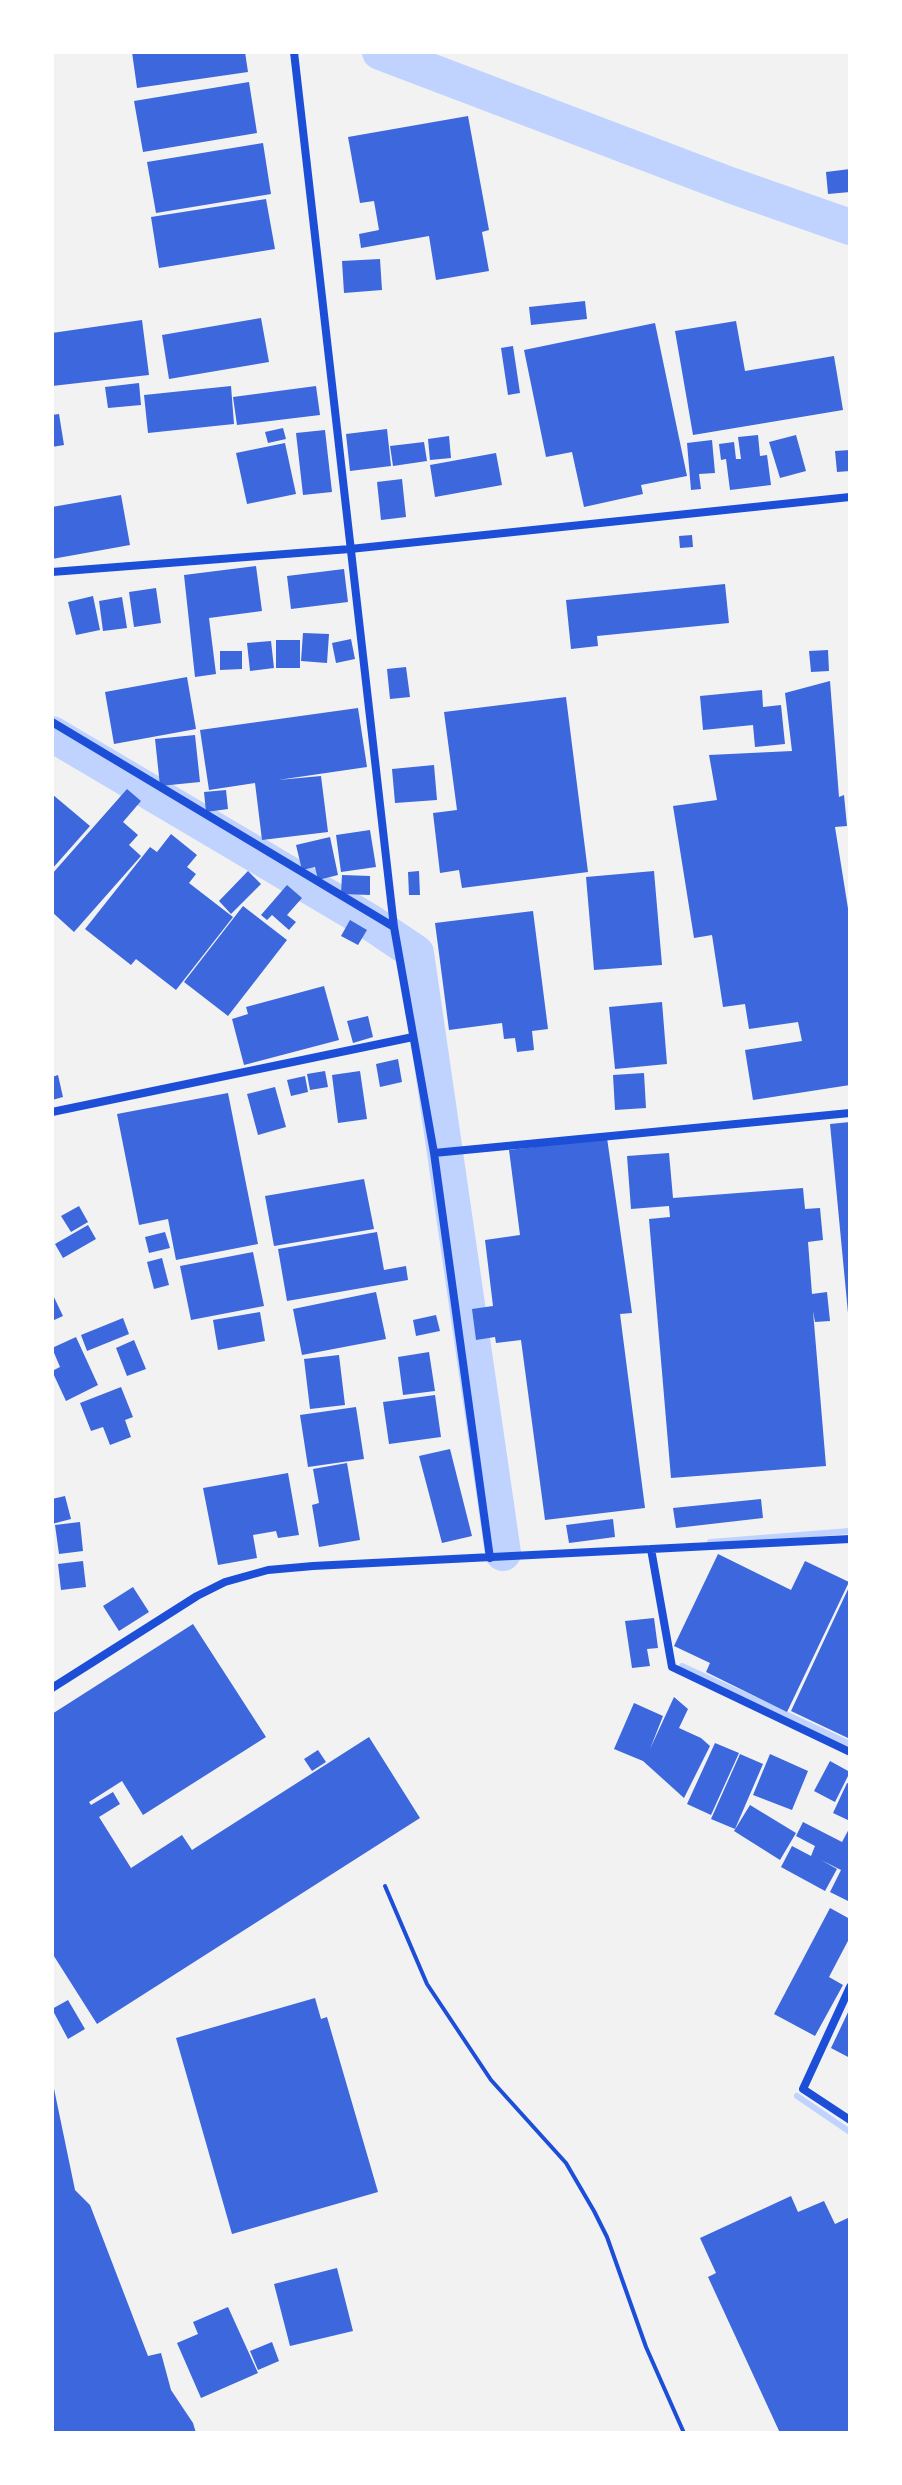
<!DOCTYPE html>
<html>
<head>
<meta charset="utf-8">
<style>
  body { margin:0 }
  #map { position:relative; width:902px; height:2485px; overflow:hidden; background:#f2f2f2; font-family:Commissioner,sans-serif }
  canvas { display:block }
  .frame { position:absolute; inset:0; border:54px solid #fff; pointer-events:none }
</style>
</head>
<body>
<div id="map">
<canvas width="902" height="2485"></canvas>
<div class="frame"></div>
</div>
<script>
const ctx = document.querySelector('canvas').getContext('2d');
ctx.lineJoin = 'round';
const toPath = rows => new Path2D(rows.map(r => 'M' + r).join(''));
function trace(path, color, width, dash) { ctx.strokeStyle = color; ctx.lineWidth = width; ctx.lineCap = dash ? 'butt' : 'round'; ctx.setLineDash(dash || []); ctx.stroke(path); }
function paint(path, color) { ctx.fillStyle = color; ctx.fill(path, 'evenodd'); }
const stream = toPath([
  [710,1542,850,1531],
  [682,1666,850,1744],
  [797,2096,850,2132]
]);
const river = toPath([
  [380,52,730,185,850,227],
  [52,734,370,922,416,953,503,1553]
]);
const building = toPath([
  [132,52,245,52,248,72,137,88],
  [249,82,257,133,143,152,134,101],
  [468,116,489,230,482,232,489,271,436,280,429,236,361,248,359,234,379,230,374,201,360,203,348,137],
  [263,143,271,194,156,213,147,162],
  [850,169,850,192,828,194,826,172],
  [266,199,275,249,159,268,151,217],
  [380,259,382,290,344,293,342,261],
  [585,301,587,319,531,325,529,307],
  [261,318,269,362,169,379,162,335],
  [142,320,149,375,52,386,52,333],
  [736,321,745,371,834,356,843,410,693,435,675,331],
  [655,323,687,476,641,485,643,494,584,507,572,452,546,457,524,350],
  [513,346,520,393,508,395,501,348],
  [139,383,141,405,108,408,105,387],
  [231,386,234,424,148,433,144,395],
  [316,386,320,415,237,425,233,397],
  [59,414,64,445,52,447,52,415],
  [283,428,286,439,268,443,265,432],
  [387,429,391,466,350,471,346,434],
  [325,430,332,492,303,495,296,433],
  [758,435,760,456,767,455,771,485,730,490,726,459,721,460,719,444,734,442,736,459,741,459,738,437],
  [796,435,806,471,780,478,769,442],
  [449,436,451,458,430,460,428,439],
  [712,440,715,473,699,474,701,489,691,490,687,443],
  [424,442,427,461,393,466,390,446],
  [285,443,296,494,247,504,236,453],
  [850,450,850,471,837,472,835,451],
  [496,453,502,485,435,497,430,465],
  [402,479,406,517,381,520,377,482],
  [121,495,130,545,52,559,52,507],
  [692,535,693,547,680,548,679,536],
  [256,566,262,611,209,618,216,674,195,677,184,575],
  [344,569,348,602,291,609,287,576],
  [725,584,729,623,597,636,598,646,571,649,566,600],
  [156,588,161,623,134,627,129,592],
  [93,596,100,630,76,635,68,602],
  [122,597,127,628,103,631,99,601],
  [303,633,329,634,327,663,301,661],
  [351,639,355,659,336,663,332,643],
  [276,640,300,640,300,668,276,668],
  [271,641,274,668,250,671,247,643],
  [828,650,829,671,811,672,809,651],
  [220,651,242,651,242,669,220,670],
  [406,667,410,697,390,699,387,669],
  [187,677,196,729,114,744,105,692],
  [830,681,839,797,844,795,847,826,835,827,850,921,850,1085,753,1100,745,1050,802,1041,798,1022,749,1029,745,1004,723,1007,712,935,694,938,673,806,717,800,709,755,792,751,785,693],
  [762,690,763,707,781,705,785,744,755,747,753,725,703,730,700,696],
  [566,697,588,872,462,888,459,870,440,873,433,813,457,810,444,712],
  [358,708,367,767,278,780,321,776,328,832,262,840,255,783,209,790,200,730],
  [195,735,200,782,160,786,155,739],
  [434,765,437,800,395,803,392,769],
  [127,789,141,801,123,822,138,835,129,845,141,856,74,932,52,912,52,874],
  [226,790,228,809,206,812,204,792],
  [52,794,90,826,52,869],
  [370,830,376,867,341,872,336,835],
  [171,834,197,855,187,867,196,874,189,883,233,917,176,990,136,959,131,965,85,929,150,847,157,852],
  [330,837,338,875,318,880,315,867,302,870,296,845],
  [248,871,261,884,231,914,219,901],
  [419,871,420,895,409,895,408,872],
  [654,871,662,965,594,970,586,877],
  [342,875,370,876,370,895,341,894],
  [287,885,302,898,287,915,296,922,289,930,272,915,267,920,261,915],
  [243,906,287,940,228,1016,184,982],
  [533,911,548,1029,532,1031,534,1050,517,1052,515,1038,504,1039,502,1023,449,1030,435,923],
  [350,920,367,930,358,945,341,936],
  [324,986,339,1040,244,1065,232,1019,248,1014,246,1007],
  [662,1002,667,1064,615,1069,609,1007],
  [368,1016,373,1037,353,1043,347,1021],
  [398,1059,402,1082,380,1087,376,1064],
  [325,1071,328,1087,310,1090,307,1074],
  [360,1071,367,1119,338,1123,332,1075],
  [644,1073,646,1108,615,1110,613,1075],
  [58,1075,63,1097,52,1100,52,1077],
  [305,1076,308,1092,291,1096,287,1080],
  [275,1087,286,1127,258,1135,247,1094],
  [228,1093,258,1244,176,1260,168,1219,139,1225,117,1114],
  [850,1122,850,1313,848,1313,830,1124],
  [607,1138,632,1313,620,1314,645,1508,545,1520,521,1340,496,1343,495,1337,476,1340,472,1309,493,1306,485,1240,520,1235,509,1150],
  [669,1153,673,1198,803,1188,805,1209,820,1208,823,1240,808,1242,812,1294,827,1292,830,1321,815,1322,813,1311,826,1466,671,1478,649,1219,670,1217,669,1206,631,1209,627,1156],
  [364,1179,374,1229,274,1246,265,1196],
  [79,1206,88,1222,71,1232,61,1216],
  [88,1225,96,1239,63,1258,55,1244],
  [165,1232,170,1248,149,1253,145,1237],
  [377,1232,384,1270,406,1266,408,1280,287,1301,278,1249],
  [253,1252,264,1306,191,1320,180,1266],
  [162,1258,169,1285,154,1289,147,1262],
  [376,1292,386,1339,302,1355,293,1309],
  [52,1293,63,1316,52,1321],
  [260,1312,265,1341,218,1350,213,1320],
  [436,1315,440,1331,416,1336,413,1320],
  [123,1318,129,1334,87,1351,81,1335],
  [76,1337,98,1385,66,1401,52,1371,60,1367,52,1348],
  [134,1340,146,1369,127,1376,116,1348],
  [429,1352,435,1391,403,1395,398,1357],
  [339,1355,345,1405,310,1409,304,1359],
  [121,1387,133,1417,125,1420,131,1437,110,1445,103,1427,91,1431,80,1403],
  [435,1395,441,1437,389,1444,383,1402],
  [356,1407,364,1459,308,1467,300,1415],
  [450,1449,472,1536,442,1543,419,1456],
  [347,1463,360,1540,319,1547,312,1505,319,1503,313,1469],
  [288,1473,299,1535,278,1538,276,1531,253,1535,257,1558,218,1565,203,1488],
  [65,1496,71,1519,52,1524,52,1499],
  [761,1499,763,1518,676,1528,673,1508],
  [613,1519,615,1537,569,1543,566,1525],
  [80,1522,83,1551,59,1554,55,1525],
  [718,1554,791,1590,805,1561,849,1582,787,1712,706,1672,710,1663,674,1646],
  [83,1561,86,1587,61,1590,58,1564],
  [850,1585,850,1739,791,1711],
  [133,1587,149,1612,119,1631,103,1606],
  [654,1618,658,1648,647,1649,650,1666,632,1668,625,1621],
  [193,1624,266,1737,143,1815,122,1781,89,1802,91,1805,113,1792,120,1804,99,1817,131,1868,182,1835,192,1850,369,1737,420,1818,97,2024,52,1953,52,1714],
  [674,1697,688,1709,679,1728,701,1738,710,1746,684,1798,643,1761,614,1749,634,1703,663,1716,650,1749],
  [715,1743,739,1753,711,1815,687,1804],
  [318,1750,326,1762,312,1771,304,1759],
  [740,1754,763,1764,735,1829,711,1819],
  [770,1754,808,1771,792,1810,753,1795],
  [830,1761,850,1772,835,1802,814,1791],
  [847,1783,850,1784,850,1821,833,1813],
  [750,1805,796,1833,780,1860,734,1831],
  [803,1822,842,1842,850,1827,850,1902,830,1892,841,1870,821,1860,837,1869,825,1891,781,1867,792,1846,811,1856,815,1846,796,1836],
  [830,1908,850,1919,850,1937,829,1977,843,1985,815,2036,774,2014],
  [315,1998,321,2019,327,2017,378,2192,232,2234,176,2038],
  [68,2000,85,2029,68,2039,52,2009],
  [850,2008,850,2058,831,2048],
  [52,2079,75,2190,90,2205,148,2356,161,2353,171,2390,193,2423,196,2433,52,2433],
  [791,2196,798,2212,824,2201,835,2224,850,2217,850,2433,780,2433,708,2277,716,2273,700,2238],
  [337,2268,353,2331,290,2346,274,2284],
  [228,2307,258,2373,201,2398,177,2343,198,2334,193,2322],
  [272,2342,279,2361,258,2370,250,2351]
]);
const path = toPath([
  [385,1886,427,1984,491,2080,566,2163,594,2211,607,2237,646,2347,684,2433]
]);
const minor = toPath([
  [294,52,394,927,434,1153,490,1558],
  [52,572,350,549,850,497],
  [52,722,394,927],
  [52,1112,413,1037],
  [434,1153,850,1113],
  [651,1549,672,1667,850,1752],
  [52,1688,197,1596,225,1582,268,1570,313,1566,850,1539],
  [850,1987,803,2089,850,2120]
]);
trace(stream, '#bfd3fe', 6);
trace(river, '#bfd3fe', 36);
paint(building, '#3d67dc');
trace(path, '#1d4ed8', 4);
trace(minor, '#1d4ed8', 8);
</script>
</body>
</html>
